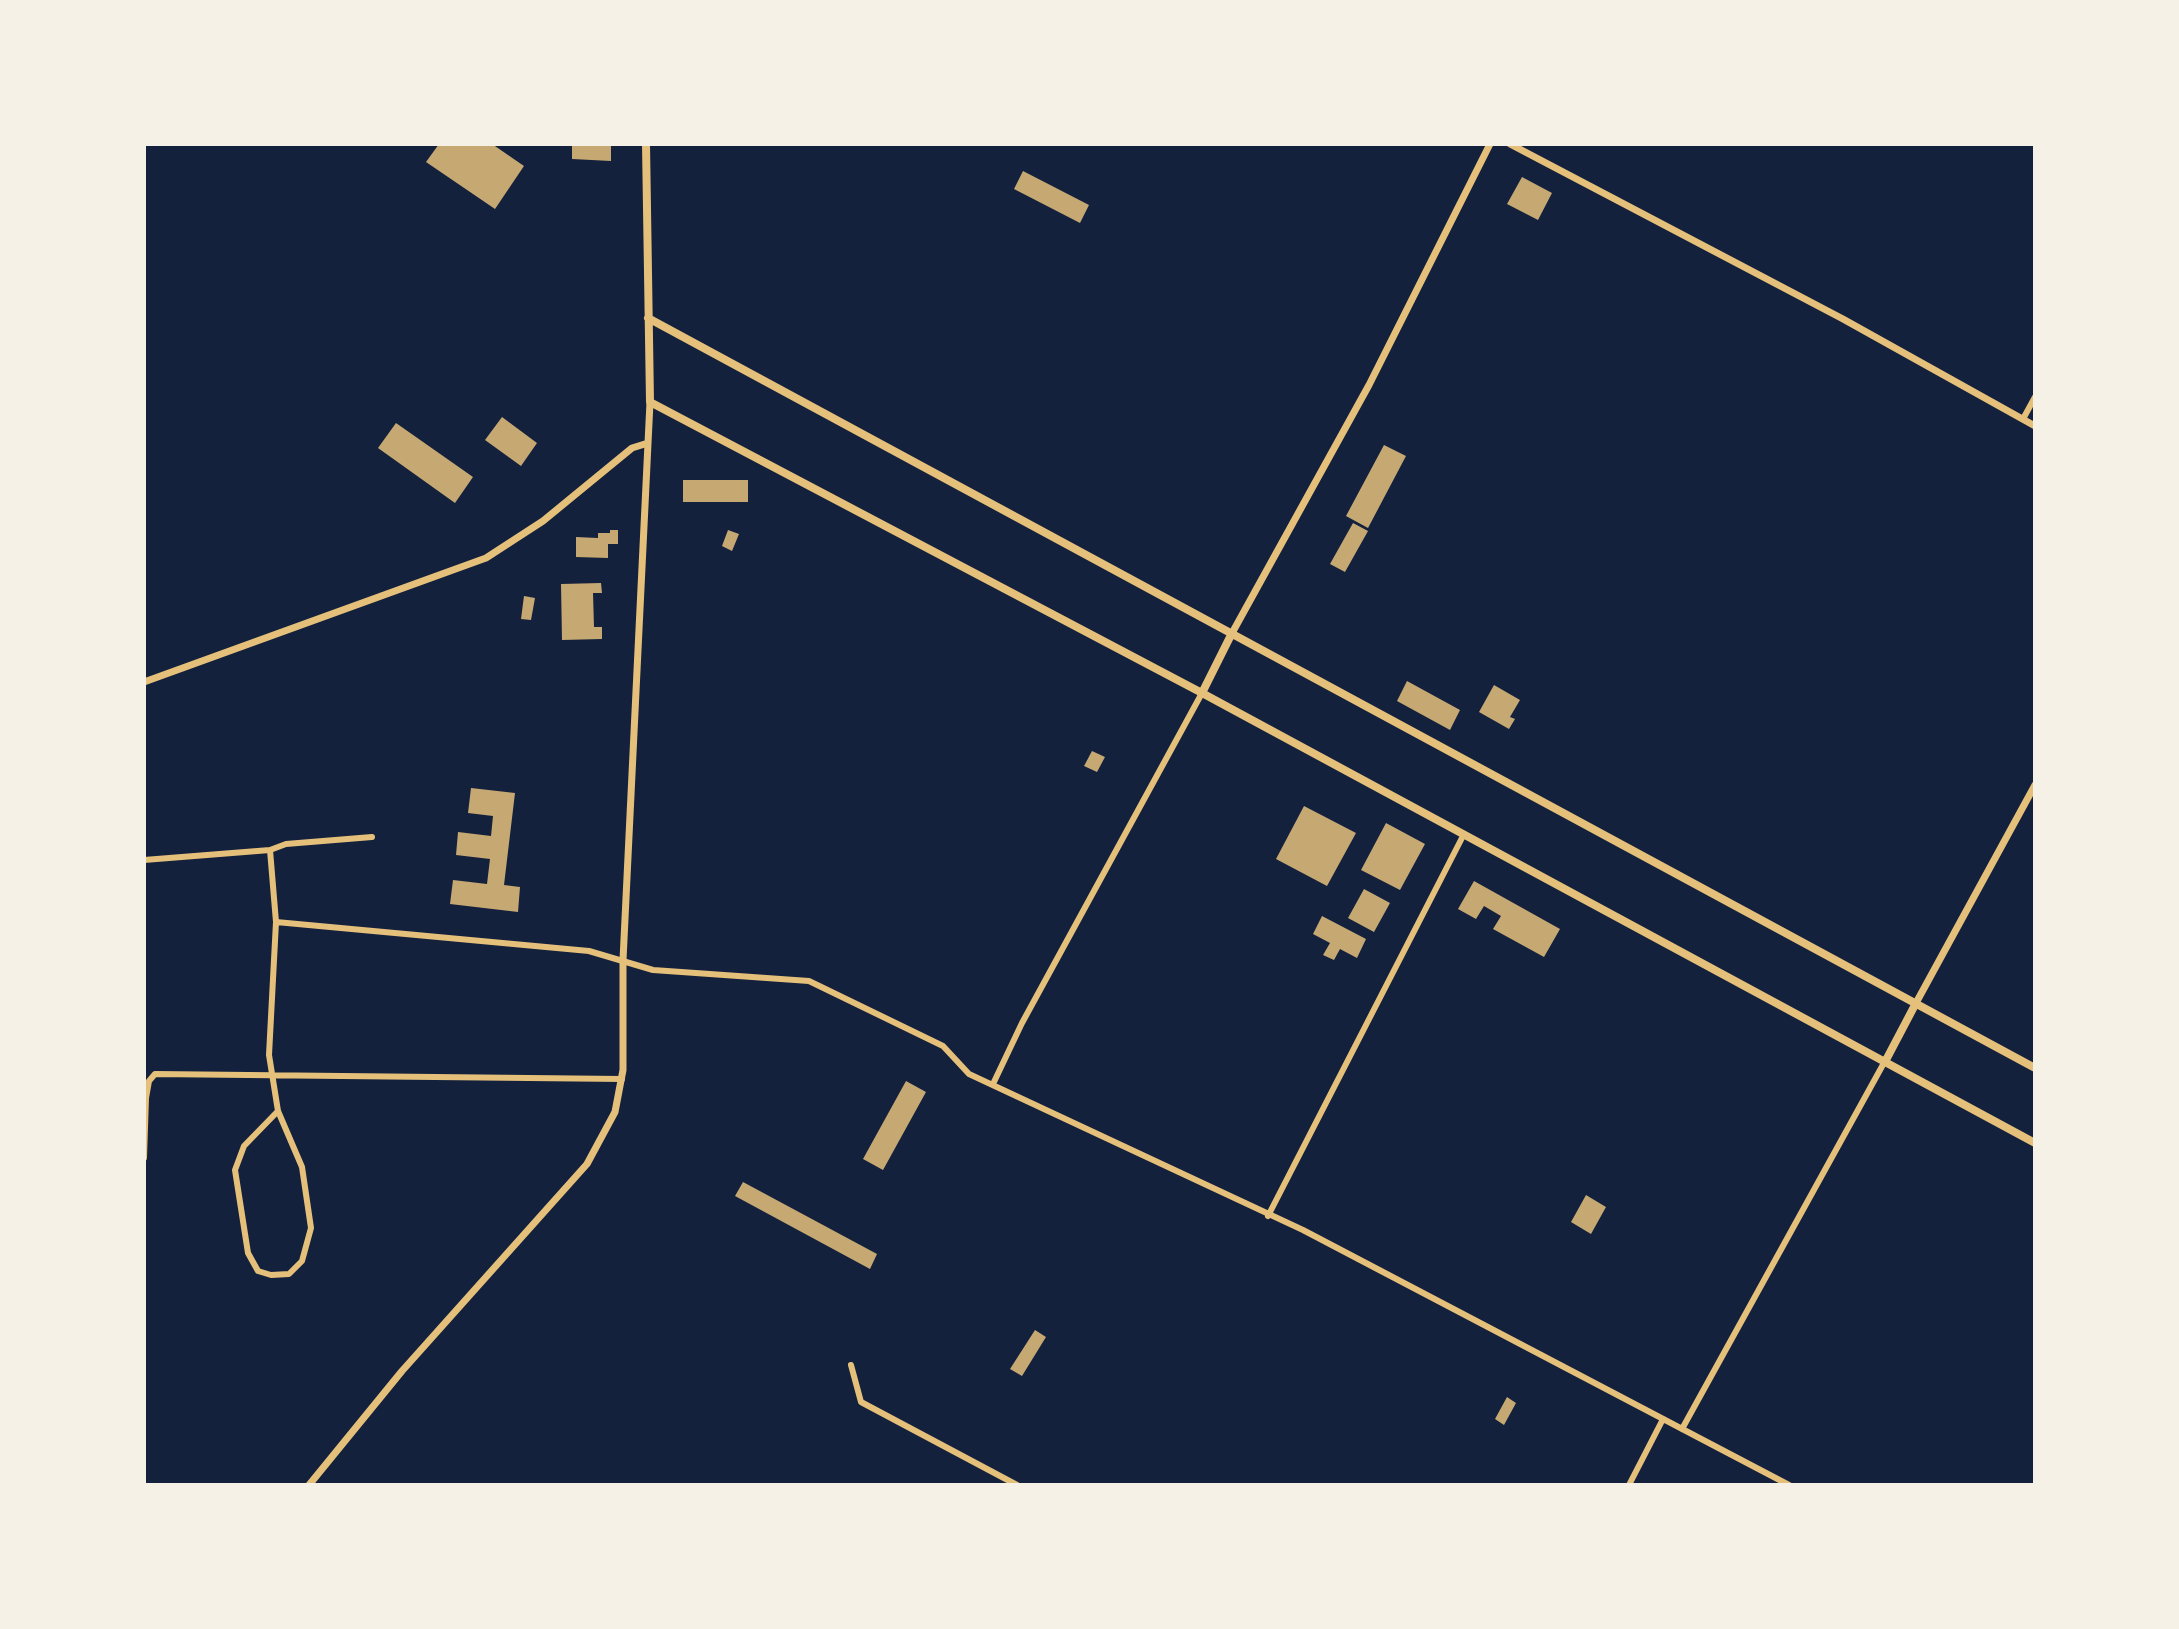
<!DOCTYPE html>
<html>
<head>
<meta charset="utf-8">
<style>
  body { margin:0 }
  #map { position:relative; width:2179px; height:1629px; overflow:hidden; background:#14213d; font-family:"IBM Plex Sans",sans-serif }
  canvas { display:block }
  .frame { position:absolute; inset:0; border:146px solid #f6f1e7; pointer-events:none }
</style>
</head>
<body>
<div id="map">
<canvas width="2179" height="1629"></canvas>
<div class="frame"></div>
</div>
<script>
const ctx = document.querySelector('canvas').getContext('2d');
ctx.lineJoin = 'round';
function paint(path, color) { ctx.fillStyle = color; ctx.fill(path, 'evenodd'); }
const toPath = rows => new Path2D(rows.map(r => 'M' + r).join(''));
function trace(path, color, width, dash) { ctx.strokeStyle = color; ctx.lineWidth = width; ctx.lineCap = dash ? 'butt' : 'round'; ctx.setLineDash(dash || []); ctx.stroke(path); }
const building = toPath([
  [439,144,492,144,524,166,495,209,426,162],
  [572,144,611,144,611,161,572,159],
  [1023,171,1089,205,1080,223,1014,189],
  [1522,177,1552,193,1538,220,1507,204],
  [502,417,537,443,521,466,485,440],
  [396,423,473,477,455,503,378,448],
  [1384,445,1406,456,1368,528,1346,516],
  [683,480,748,480,748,502,683,502],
  [1353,523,1368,531,1345,572,1330,564],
  [610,530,618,530,618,544,608,544,608,558,576,557,576,537,598,538,598,533,610,533],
  [728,530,739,534,732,551,722,546],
  [601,583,602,593,593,593,594,627,602,627,602,639,562,640,561,584],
  [524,596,535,598,531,620,521,619],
  [1407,681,1460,710,1450,730,1397,701],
  [1494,685,1520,700,1510,717,1515,719,1509,729,1479,712],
  [1092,751,1105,757,1097,772,1084,766],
  [471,788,515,793,504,885,520,887,518,912,450,904,453,880,487,884,490,859,456,855,458,832,491,836,493,816,468,813],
  [1304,806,1356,833,1327,886,1276,859],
  [1386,823,1425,844,1400,890,1361,870],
  [1474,881,1560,929,1544,957,1493,929,1501,916,1484,906,1476,919,1458,909],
  [1364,889,1390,903,1374,932,1348,918],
  [1322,916,1366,939,1357,958,1340,949,1334,960,1323,955,1330,943,1313,934],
  [906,1081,926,1092,883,1170,863,1159],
  [743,1182,877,1254,870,1269,735,1196],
  [1586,1195,1606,1207,1591,1234,1571,1222],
  [1035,1330,1046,1337,1022,1376,1010,1369],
  [1507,1397,1516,1403,1504,1425,1495,1419]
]);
const minor = toPath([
  [2023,419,2035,397],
  [270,850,286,844,372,837],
  [144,860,270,850,276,922,269,1055,278,1111,302,1167,311,1228,302,1261,289,1274,271,1275,258,1271,248,1253,235,1170,244,1146,278,1111],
  [276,922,589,951,653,970,809,981,943,1046,969,1074,1303,1230,1789,1485],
  [993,1084,1022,1023,1202,693],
  [144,1158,146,1098,149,1081,155,1074,622,1079],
  [1268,1216,1464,834],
  [851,1365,861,1402,1017,1485],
  [1682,1429,1885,1061],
  [1629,1485,1663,1419]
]);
const tertiary = toPath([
  [1510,144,1843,319,2035,426],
  [1231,635,1369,385,1490,144],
  [144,682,486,558,543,521,632,448,648,443],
  [1916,1003,2035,785],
  [309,1485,402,1371,587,1164,615,1112,623,1070,623,960,650,402]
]);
const secondary = toPath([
  [646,144,650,402,1202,693,2035,1143],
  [648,318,2035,1068],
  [1202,693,1231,635],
  [1886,1060,1916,1003]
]);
paint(building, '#c6a872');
trace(minor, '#e5c07b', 6);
trace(tertiary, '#e5c07b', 7);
trace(secondary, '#e5c07b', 8);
</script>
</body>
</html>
